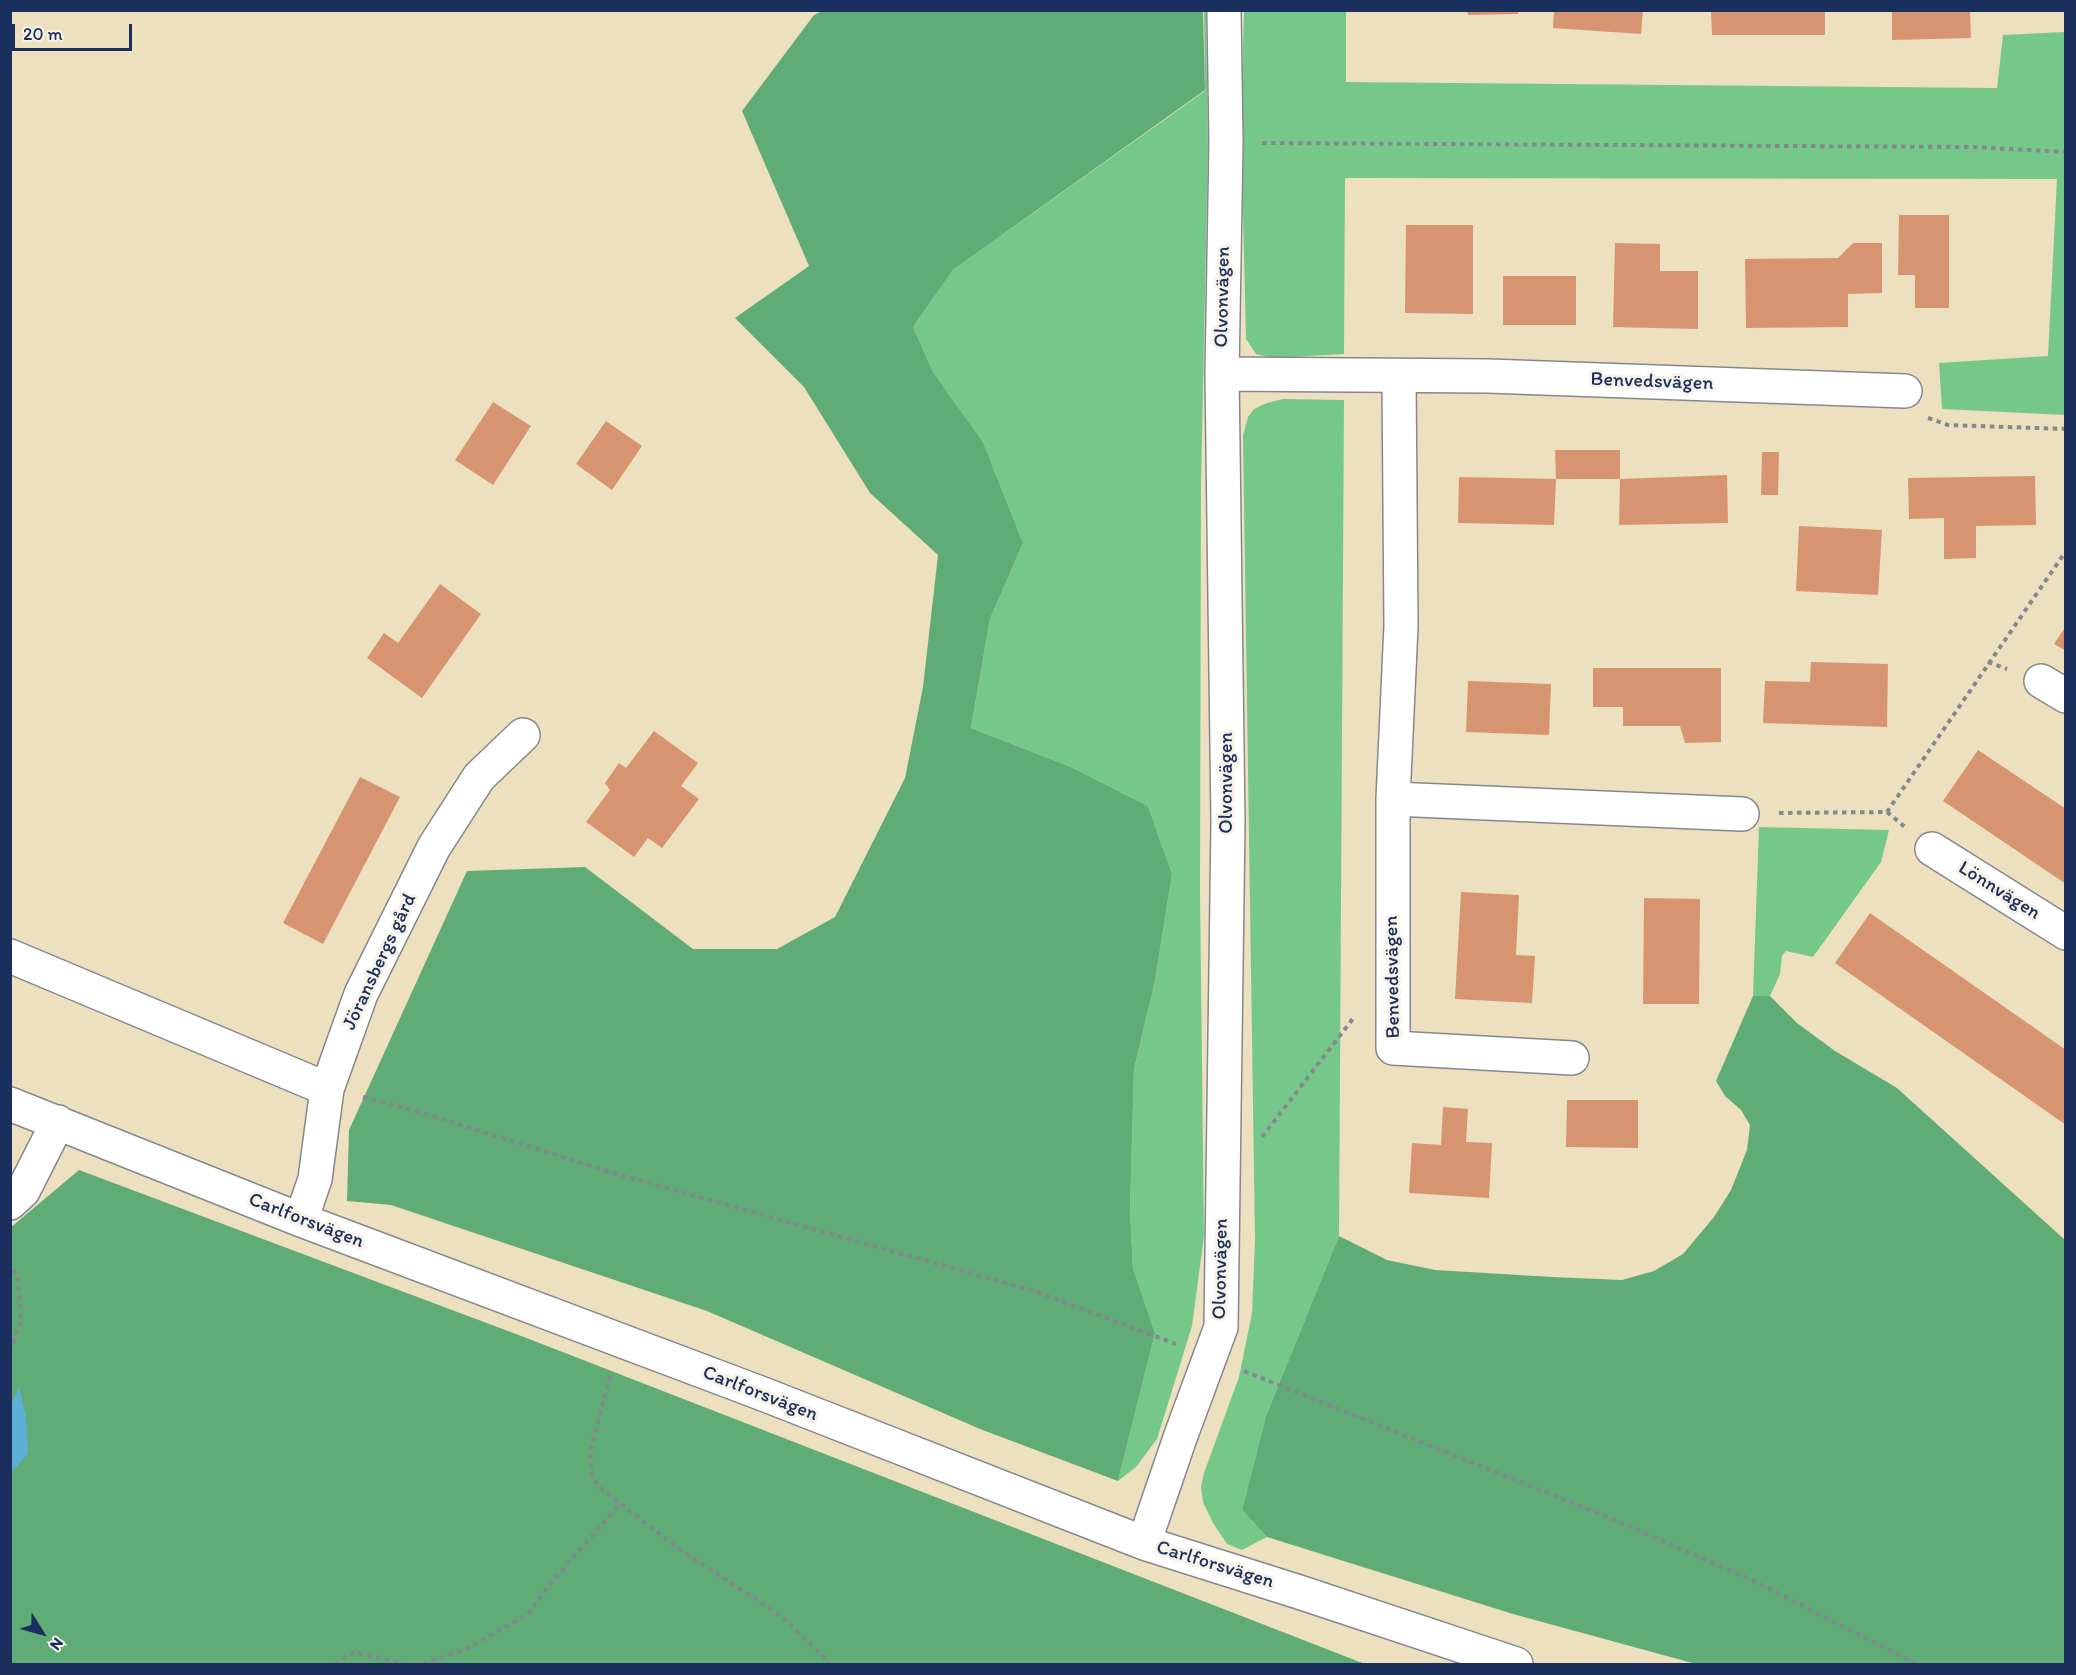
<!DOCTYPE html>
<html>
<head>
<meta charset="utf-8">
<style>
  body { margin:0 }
  #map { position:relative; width:2076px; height:1675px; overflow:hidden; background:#ede0bf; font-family:Itim,sans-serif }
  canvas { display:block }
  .frame { position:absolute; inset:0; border:12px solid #1b2f5e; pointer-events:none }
  .north { position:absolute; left:12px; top:1603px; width:60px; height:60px; -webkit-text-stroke:4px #f7f3e8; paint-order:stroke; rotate:127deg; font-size:16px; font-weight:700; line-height:24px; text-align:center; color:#1b2f5e }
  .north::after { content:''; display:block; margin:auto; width:21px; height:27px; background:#1b2f5e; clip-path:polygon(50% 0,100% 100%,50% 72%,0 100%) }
  .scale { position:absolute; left:12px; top:24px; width:120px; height:27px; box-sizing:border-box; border:3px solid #1b2f5e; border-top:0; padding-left:8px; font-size:18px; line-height:21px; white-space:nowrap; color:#1b2f5e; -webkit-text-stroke:4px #f7f3e8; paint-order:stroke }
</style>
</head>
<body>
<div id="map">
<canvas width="2076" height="1675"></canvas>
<div class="frame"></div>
<div class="north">N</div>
<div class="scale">20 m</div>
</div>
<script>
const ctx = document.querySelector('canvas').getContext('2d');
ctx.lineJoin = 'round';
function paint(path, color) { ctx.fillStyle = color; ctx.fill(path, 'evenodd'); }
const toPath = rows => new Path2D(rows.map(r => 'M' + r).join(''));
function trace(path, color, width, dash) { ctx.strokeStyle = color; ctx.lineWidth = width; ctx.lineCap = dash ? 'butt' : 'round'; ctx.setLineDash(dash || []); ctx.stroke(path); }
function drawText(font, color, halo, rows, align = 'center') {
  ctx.font = font + ' Itim,sans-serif'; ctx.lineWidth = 6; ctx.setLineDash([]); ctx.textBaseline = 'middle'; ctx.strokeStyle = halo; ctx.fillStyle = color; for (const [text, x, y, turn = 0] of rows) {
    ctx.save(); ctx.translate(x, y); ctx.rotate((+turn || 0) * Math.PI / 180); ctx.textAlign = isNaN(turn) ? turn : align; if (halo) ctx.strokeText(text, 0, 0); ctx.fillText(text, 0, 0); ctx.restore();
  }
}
const green = toPath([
  [1204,11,1206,11,1208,148,1201,485,1200,892,1204,1236,1192,1326,1157,1439,1136,1467,1118,1481,1155,1333,1133,1269,1130,1209,1134,1069,1155,981,1172,874,1148,806,1071,767,971,728,990,619,1023,543,983,442,933,372,913,327,953,270,1205,91],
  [1244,11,1346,11,1346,82,1997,88,2003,35,2065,32,2065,415,1942,409,1939,363,2048,356,2057,179,1345,178,1344,354,1273,358,1256,354,1246,339,1241,129],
  [1283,399,1344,400,1339,1236,1266,1416,1242,1510,1267,1537,1242,1550,1227,1544,1213,1523,1203,1502,1201,1487,1204,1473,1239,1377,1252,1313,1255,1240,1243,435,1248,417,1254,409,1267,403],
  [1759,827,1889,830,1881,862,1813,957,1786,951,1782,956,1780,974,1770,996,1753,996]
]);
const forest = toPath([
  [822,11,1203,11,1205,90,953,270,913,327,933,372,983,442,1023,543,990,619,971,728,1071,767,1148,806,1172,874,1155,981,1134,1069,1130,1209,1133,1269,1155,1333,1118,1481,980,1429,707,1311,391,1205,347,1201,349,1130,467,871,585,867,693,949,777,949,835,917,905,778,923,687,938,555,870,493,804,387,735,318,809,266,742,111,814,15],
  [1753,996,1770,996,1797,1023,1835,1051,1897,1088,2065,1240,2065,1664,1696,1664,1513,1614,1267,1537,1242,1510,1266,1416,1339,1236,1387,1260,1435,1270,1552,1277,1622,1280,1654,1271,1683,1254,1714,1217,1731,1190,1747,1150,1750,1125,1741,1110,1725,1096,1716,1081],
  [79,1170,524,1337,1365,1664,11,1664,10,1228]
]);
const water = toPath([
  [19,1388,26,1416,28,1453,11,1473,11,1404]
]);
const building = toPath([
  [1467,10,1518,10,1518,14,1468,15],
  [1554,10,1643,10,1641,34,1553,28],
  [1711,10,1825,10,1825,35,1712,35],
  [1892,10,1970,10,1971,38,1892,40],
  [1899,215,1949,215,1949,308,1915,308,1915,275,1898,275],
  [1406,225,1473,225,1473,314,1405,313],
  [1615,243,1660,244,1660,271,1698,271,1698,329,1613,327],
  [1853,243,1882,243,1882,293,1848,294,1848,327,1746,328,1745,259,1838,258],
  [1503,276,1576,276,1576,325,1503,325],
  [493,402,531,426,493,485,455,460],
  [606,421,642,446,612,490,576,464],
  [1555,450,1620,450,1620,479,1556,479],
  [1762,452,1779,452,1778,495,1761,495],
  [1727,475,1728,523,1619,525,1620,479],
  [2035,476,2036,525,1976,526,1976,558,1944,559,1944,518,1909,519,1908,478],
  [1459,477,1556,479,1554,525,1458,523],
  [1799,526,1882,530,1878,595,1796,591],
  [440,584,481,614,422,698,367,658,384,633,398,643],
  [2066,626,2066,651,2054,644],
  [1811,662,1888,664,1887,727,1763,723,1765,681,1810,682],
  [1593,668,1721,668,1721,742,1685,743,1680,726,1623,726,1623,707,1593,707],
  [1468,681,1551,684,1549,735,1466,732],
  [654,731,698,763,681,786,699,799,662,848,648,838,634,857,586,822,610,790,605,783,619,763,626,768],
  [1978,750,2066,809,2066,884,1943,801],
  [360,777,400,797,323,944,283,923],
  [1461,892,1519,895,1516,955,1535,956,1532,1003,1455,999],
  [1644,898,1700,899,1699,1004,1643,1004],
  [1870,913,2066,1050,2066,1125,1835,963],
  [1567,1100,1638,1100,1638,1148,1566,1147],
  [1443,1107,1468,1109,1466,1142,1492,1143,1489,1198,1409,1193,1412,1143,1441,1145]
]);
const path = toPath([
  [1262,143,1974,147,2066,152],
  [1928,418,1948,425,2066,429],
  [10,439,10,453],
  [1988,662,2007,669],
  [1887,812,1905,827],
  [1779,813,1887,812,2066,551],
  [363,1097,416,1111,617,1174,1034,1291,1176,1344],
  [1262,1137,1355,1016],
  [10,1261,18,1280,21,1320,10,1353],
  [1244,1371,1610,1518,1750,1579,1917,1664],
  [610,1376,590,1452,592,1477,598,1486,676,1547,780,1615,827,1660,829,1664],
  [335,1664,354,1652,404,1664],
  [423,1664,466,1649,528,1614,551,1583,620,1504]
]);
const minor = toPath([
  [1222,374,1488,376,1905,391],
  [1399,377,1401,626,1393,799,1393,1048,1572,1058],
  [2041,681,2066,696],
  [1393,799,1742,814],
  [1932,849,2066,933],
  [10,956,327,1089],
  [10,1104,301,1220,763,1394,1144,1543,1299,1592,1516,1664],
  [10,1203,23,1191,58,1122],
  [301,1220,315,1179,327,1089,361,994,434,847,479,777,523,735],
  [1144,1543,1181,1435,1221,1327,1228,822,1222,374,1226,143,1224,10]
]);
const streetNames = [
  ["Olvonvägen",1223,297,-89],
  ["Benvedsvägen",1652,382,2],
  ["Olvonvägen",1227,783,-90],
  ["Lönnvägen",1999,891,32],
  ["Jöransbergs gård",380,962,-65],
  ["Benvedsvägen",1393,977,-91],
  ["Carlforsvägen",306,1221,21],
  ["Olvonvägen",1221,1269,-89],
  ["Carlforsvägen",760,1394,21],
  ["Carlforsvägen",1215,1565,17]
];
paint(green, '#76c88a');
paint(forest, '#60ac76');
paint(water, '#5cb0d8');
paint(building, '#d79471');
trace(minor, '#84888e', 36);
trace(path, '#84888e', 4, [4.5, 4.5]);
trace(minor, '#fff', 33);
drawText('20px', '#1b2f5e', '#f7f3e8', streetNames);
</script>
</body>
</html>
